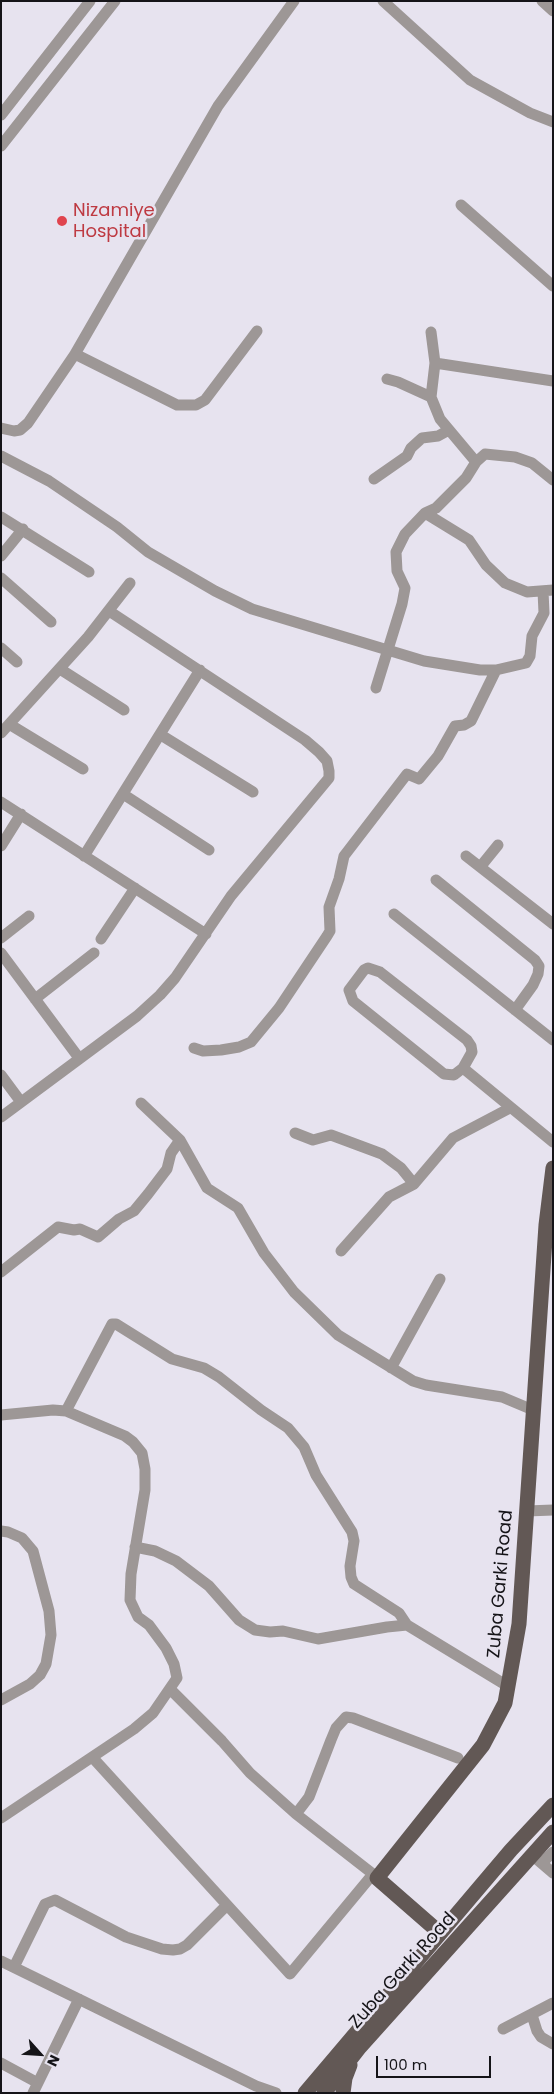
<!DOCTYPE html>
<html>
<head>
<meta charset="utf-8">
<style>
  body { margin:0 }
  #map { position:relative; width:554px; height:2094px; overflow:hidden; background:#e7e3ef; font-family:Poppins,sans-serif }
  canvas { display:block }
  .frame { position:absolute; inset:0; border:2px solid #151418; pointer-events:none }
  .north { position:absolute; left:15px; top:2029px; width:50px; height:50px; -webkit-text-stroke:4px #e7e3ef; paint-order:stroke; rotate:116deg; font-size:14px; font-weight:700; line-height:20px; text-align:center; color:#151418 }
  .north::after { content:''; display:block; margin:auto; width:18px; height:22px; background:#151418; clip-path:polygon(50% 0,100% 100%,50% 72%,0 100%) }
  .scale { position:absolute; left:376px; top:2056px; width:115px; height:22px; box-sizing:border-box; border:2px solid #151418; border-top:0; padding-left:6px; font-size:15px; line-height:18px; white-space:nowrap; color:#151418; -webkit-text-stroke:4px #e7e3ef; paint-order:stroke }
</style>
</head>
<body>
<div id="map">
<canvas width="554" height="2094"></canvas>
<div class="frame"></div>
<div class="north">N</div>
<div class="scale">100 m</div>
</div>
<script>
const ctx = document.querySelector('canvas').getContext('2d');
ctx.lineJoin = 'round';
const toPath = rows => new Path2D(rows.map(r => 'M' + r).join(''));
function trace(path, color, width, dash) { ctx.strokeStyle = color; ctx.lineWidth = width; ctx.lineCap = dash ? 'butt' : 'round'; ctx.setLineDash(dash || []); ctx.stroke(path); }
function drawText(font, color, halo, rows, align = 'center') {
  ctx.font = font + ' Poppins,sans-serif'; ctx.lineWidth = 5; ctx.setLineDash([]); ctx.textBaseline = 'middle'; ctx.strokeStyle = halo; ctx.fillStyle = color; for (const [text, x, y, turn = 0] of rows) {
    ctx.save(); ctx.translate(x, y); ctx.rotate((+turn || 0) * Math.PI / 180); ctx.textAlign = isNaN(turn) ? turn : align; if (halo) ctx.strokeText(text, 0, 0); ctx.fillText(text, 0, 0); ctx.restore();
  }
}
const minor = toPath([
  [383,1,470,80,530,113,553,122],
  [542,1,553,11],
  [1,115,90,1],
  [1,146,115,1],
  [461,205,553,286],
  [431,332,435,363],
  [75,354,218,106,294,1],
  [387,379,398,382,431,397],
  [1,428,14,431,20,430,28,423,75,354,177,405,196,405,205,400,257,331],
  [1,456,49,481,117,527,148,552,215,591,252,609,424,661,480,670,496,670,526,663,530,656,532,636,544,613,543,591],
  [476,462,440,419,431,397,435,363,553,381],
  [374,479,407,456,411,448,422,438,438,436,449,430],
  [553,480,532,463,515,457,485,454,476,462,466,478,436,508,425,513,469,540,486,565,505,583,527,592,553,590],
  [1,517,89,572],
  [1,556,23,529],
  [1,578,51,622],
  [1,648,17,662],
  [60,669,124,710],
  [376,688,402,604,405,588,397,571,396,552,405,534,425,513],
  [9,724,83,769],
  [1,733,88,637,130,583],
  [161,735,253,792],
  [123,794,209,850],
  [1,802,206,934],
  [1,846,21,814],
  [84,856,200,670],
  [466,856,553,924],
  [481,866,498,845],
  [436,880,535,960,539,966,538,974,533,985,515,1010],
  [394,914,553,1040],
  [1,938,29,916],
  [101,939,135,888],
  [1,953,79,1058],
  [368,968,380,972,467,1040,471,1046,472,1052,463,1068,454,1075,444,1074,353,1001,349,990,364,970,368,968],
  [35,999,94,953],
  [194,1048,203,1051,221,1050,239,1047,251,1042,279,1008,327,936,330,931,329,907,339,879,344,856,407,774,419,779,438,756,455,726,464,725,471,721,496,670],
  [463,1068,553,1142],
  [1,1075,21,1102],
  [141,1103,180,1140],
  [1,1117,137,1016,160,995,175,978,231,896,329,778,329,771,327,761,319,752,305,740,109,611],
  [295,1133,313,1140,331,1135,382,1154,401,1168,414,1184],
  [341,1251,389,1197,414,1184,453,1138,510,1108],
  [1,1272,58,1227,74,1230,80,1229,98,1237,119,1219,134,1211,148,1194,167,1169,171,1153,180,1140,207,1188,238,1208,264,1253,294,1292,338,1335,413,1381,426,1385,502,1397,533,1410],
  [391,1368,440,1279],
  [66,1411,112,1324,116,1324,172,1359,204,1368,219,1377,261,1410,288,1428,304,1447,316,1475,352,1532,354,1541,350,1566,351,1577,354,1584,399,1613,407,1625],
  [1,1415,53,1410,66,1411,125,1436,133,1442,142,1453,145,1469,145,1490,131,1574,130,1600,138,1617,149,1625,166,1648,174,1664,177,1678,153,1713,134,1729,1,1818],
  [527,1511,553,1510],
  [1,1531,8,1532,22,1538,33,1551,49,1611,51,1635,46,1664,40,1675,30,1684,1,1700],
  [135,1547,155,1551,176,1561,209,1586,239,1620,255,1630,270,1632,283,1631,318,1639,387,1627,407,1625,509,1687],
  [170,1689,222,1741,250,1773,296,1814,373,1874],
  [93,1758,290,1974,373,1874,377,1878],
  [296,1814,309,1797,331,1740,336,1728,346,1717,353,1718,458,1758],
  [532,1855,553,1873],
  [542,1863,553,1852],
  [1,1961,256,2086,276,2093],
  [14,1967,45,1904,55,1900,126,1937,162,1949,173,1950,180,1949,187,1945,226,1906],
  [532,2015,537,2031,541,2037,553,2044],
  [503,2029,553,2003],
  [1,2063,38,2083],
  [33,2093,79,1999]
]);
const major = toPath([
  [440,1933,377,1878,483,1745,505,1703,519,1624,546,1225,553,1168],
  [305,2093,511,1850,553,1805],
  [324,2093,360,2047,553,1832],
  [343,2093,345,2078,350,2065]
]);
const markers = [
  [62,221,6,"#e0444e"]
];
const healthNames = [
  ["Nizamiye",73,211],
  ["Hospital",73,232]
];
const streetNames = [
  ["Zuba Garki Road",501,1584,-85],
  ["Zuba Garki Road",403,1971,-48]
];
trace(minor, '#9d9796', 11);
trace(major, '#625855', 15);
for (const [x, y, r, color] of markers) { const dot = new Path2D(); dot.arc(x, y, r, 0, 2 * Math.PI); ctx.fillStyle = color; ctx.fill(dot); trace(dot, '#e7e3ef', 2); }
drawText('18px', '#be3a42', '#e7e3ef', healthNames, 'left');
drawText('18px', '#151418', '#e7e3ef', streetNames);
</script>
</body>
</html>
